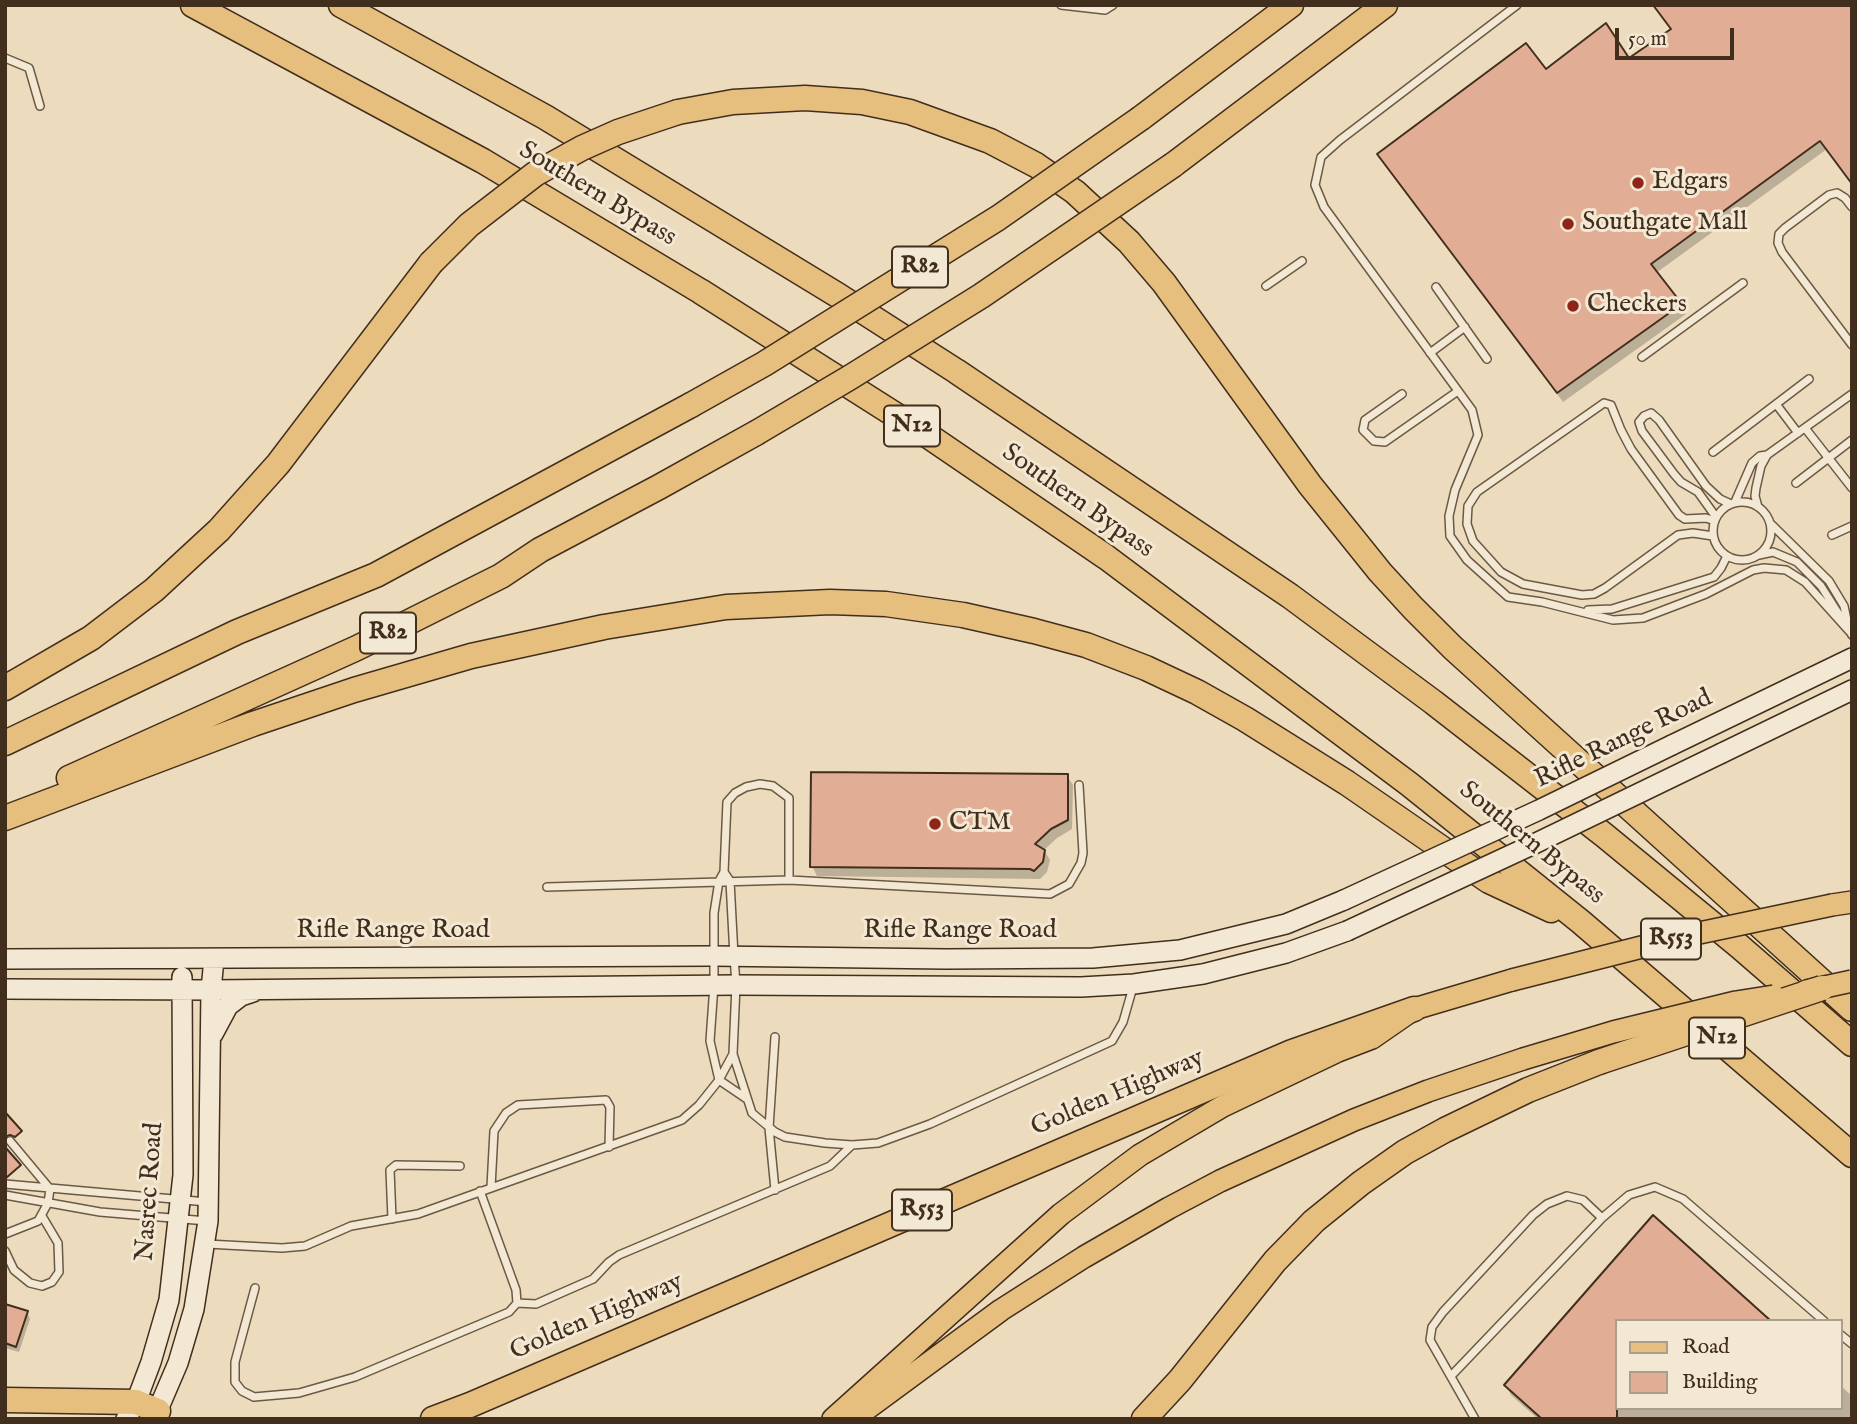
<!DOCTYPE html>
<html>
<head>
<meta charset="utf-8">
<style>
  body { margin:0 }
  #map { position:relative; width:1857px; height:1424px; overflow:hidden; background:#ecdbbd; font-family:"IM FELL English",serif }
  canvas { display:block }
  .frame { position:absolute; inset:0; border:7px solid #422e1c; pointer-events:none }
  .legend { position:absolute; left:1615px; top:1319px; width:228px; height:91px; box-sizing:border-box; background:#f3e8d4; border:2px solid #ac9e8a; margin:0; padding:9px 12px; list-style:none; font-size:21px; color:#422e1c }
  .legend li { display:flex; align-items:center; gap:14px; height:35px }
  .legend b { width:35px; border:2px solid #ac9e8a }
  .scale { position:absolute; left:1615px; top:28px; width:119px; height:32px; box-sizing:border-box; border:4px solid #422e1c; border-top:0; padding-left:9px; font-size:21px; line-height:24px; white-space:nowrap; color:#422e1c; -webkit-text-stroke:5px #f3e8d4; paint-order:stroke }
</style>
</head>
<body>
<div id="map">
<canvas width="1857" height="1424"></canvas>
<div class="frame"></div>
<ul class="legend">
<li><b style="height:9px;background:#e6be7e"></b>Road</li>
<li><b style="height:19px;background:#e2ad95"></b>Building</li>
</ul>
<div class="scale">50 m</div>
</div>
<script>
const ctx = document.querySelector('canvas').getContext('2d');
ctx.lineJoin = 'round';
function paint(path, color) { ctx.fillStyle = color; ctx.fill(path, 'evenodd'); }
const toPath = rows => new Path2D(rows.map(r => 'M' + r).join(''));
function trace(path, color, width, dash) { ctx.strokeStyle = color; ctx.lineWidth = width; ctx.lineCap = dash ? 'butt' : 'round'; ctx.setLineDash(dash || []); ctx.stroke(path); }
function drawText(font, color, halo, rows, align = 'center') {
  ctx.font = font + ' "IM FELL English",serif'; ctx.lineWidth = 6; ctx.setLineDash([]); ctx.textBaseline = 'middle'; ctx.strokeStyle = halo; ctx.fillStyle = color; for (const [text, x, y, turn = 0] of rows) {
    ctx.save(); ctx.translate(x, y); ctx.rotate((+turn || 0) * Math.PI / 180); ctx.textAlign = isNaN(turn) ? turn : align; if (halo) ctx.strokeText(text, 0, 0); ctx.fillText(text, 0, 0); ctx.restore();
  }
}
const shadow = toPath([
  [1653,5,1852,5,1852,184,1827,149,1656,273,1686,314,1563,402,1385,163,1546,71,1629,60,1672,31],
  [1067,776,1073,785,1072,829,1057,838,1044,850,1050,860,1047,872,1040,879,817,876,812,866],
  [5,1306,27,1312,30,1319,19,1352,5,1348],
  [1617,1321,1617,1408,1841,1408,1841,1386,1852,1396,1852,1419,1538,1419,1511,1395,1506,1386]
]);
const building = toPath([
  [1653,5,1852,5,1852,184,1820,141,1651,264,1682,304,1557,393,1377,154,1526,43,1546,69,1606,23,1629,58,1671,29,1653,5],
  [811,772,1068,774,1068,820,1051,829,1035,844,1045,850,1043,862,1034,871,1030,869,810,867,811,772],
  [5,1112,22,1131,15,1137,10,1135,5,1137,5,1112],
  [5,1147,21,1165,6,1178,5,1178,5,1147],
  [1653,1215,1771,1321,1617,1321,1617,1419,1542,1419,1504,1385,1653,1215],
  [5,1304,28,1311,16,1347,5,1343,5,1304]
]);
const lane = toPath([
  [1061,5,1105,10,1113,5],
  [1517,5,1340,140,1321,157,1315,185,1324,207,1472,410,1478,435,1455,490,1449,516,1450,536,1467,560,1508,597,1542,602,1613,620,1643,618,1706,594,1753,570,1764,568,1786,570,1805,582,1849,631],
  [5,58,29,68,40,106],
  [1852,207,1845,198,1837,193,1829,195,1785,228,1779,234,1778,243,1782,252,1852,345],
  [1266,286,1302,261],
  [1436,287,1487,359],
  [1430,353,1465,327],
  [1642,357,1743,283],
  [1402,394,1365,420,1363,430,1374,441,1385,442,1458,391],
  [1776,404,1798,433],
  [1805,428,1852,488],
  [1713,452,1809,379],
  [1796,483,1852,440],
  '1713 531a29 29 0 1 1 58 0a29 29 0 1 1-58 0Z',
  [1735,502,1752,463,1760,456,1767,455,1852,394],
  [1758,507,1755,496,1756,488,1761,466,1767,455],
  [1716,517,1698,492,1681,482,1674,474,1642,431,1639,422,1644,416,1651,413,1659,420,1706,486,1720,499,1731,504],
  [1771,524,1829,581,1844,606,1849,630],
  [1832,535,1852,526],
  [1713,536,1693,533,1678,535,1605,588,1594,594,1582,595,1523,584,1501,572,1473,541,1467,524,1468,506,1477,492,1604,403,1611,405,1621,430,1631,449,1679,515,1685,519,1706,518,1715,521],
  [1759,555,1773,552,1797,562,1821,586,1852,635],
  [1588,610,1612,609,1714,577,1721,568,1727,556],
  [547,887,789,880,1050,894,1069,884,1081,863,1083,853,1079,785],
  [775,1037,769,1128,775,1190],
  [733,1054,752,1113,775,1132,785,1137,825,1143,852,1145,878,1143,930,1124,1112,1041,1123,1022,1133,987],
  [747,1099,719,1080,710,1041,714,985,714,913,719,881,724,872,727,802,735,793,746,787,760,784,773,786,789,798,789,880],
  [5,1184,207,1202],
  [491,1187,494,1131,506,1113,518,1105,606,1100,610,1107,609,1147],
  [5,1195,100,1212,207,1221],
  [392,1219,390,1170,396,1165,460,1166],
  [5,1234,38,1221,48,1203,50,1189,10,1141],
  [207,1244,282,1248,305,1246,351,1226,418,1214,682,1120,699,1105,719,1080,733,1054,736,985,734,956,730,881,724,872],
  [5,1251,14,1270,30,1283,42,1286,52,1282,59,1272,58,1243,42,1216],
  [255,1288,235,1362,235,1382,242,1391,254,1397,299,1393,355,1377,509,1312,517,1303,516,1290,480,1191],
  [517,1303,536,1304,593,1279,609,1262,619,1255,830,1166,852,1145],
  [1841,1335,1852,1344],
  [1452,1375,1602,1218,1629,1195,1655,1187,1683,1199,1824,1321],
  [1475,1419,1430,1340,1432,1327,1443,1312,1533,1215,1547,1204,1567,1196,1583,1200,1602,1218]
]);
const secondary = toPath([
  [1672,745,1852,658],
  [1722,753,1852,690],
  [5,959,713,956,946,959,1093,958,1180,950,1286,924,1344,900],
  [5,989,211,990,736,985,1081,987,1134,984,1203,974,1286,953,1347,931],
  [213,1034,228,1006,241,996,253,992],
  [126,1419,136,1402,151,1362,169,1300,183,1175,182,977],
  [154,1419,178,1363,194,1309,208,1221,211,990,214,959]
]);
const primary = toPath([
  [1832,905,1852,902],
  [833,1419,1061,1214,1140,1155,1223,1106,1338,1051,1372,1038,1414,1009,1512,980],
  [853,1419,1001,1310,1084,1257,1169,1208,1220,1181,1354,1120,1428,1091,1523,1059]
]);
const highway = toPath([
  [193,5,483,161,700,291,930,437,1106,557,1409,784,1581,922,1852,1155],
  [341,5,545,117,839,296,956,371,1290,596,1433,702,1604,835,1739,946,1852,1044],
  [678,112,733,102,805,98,862,102,910,112,990,141,1036,165,1075,192,1129,242,1164,283,1310,485,1380,572,1413,608,1453,648,1852,1009],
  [1141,118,1291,5],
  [1173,165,1385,5],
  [5,688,91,638,154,590,219,530,278,464,431,263],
  [5,743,237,632,376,575,691,405],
  [69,778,357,648,501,576,540,550,659,487,756,433],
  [5,818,253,724,354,690,471,656,604,627,726,607,830,602,886,604,963,615,1034,631,1086,645,1146,668,1197,692,1245,719,1347,783,1489,881,1551,910],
  [5,1400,136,1402,158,1411],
  [433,1419,470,1405,1292,1052,1414,1009],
  [1144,1419,1180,1380,1275,1261,1314,1221,1361,1183,1405,1152,1445,1130,1528,1090,1599,1062]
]);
const secondaryBridge = toPath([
  [1344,900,1539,810,1672,745],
  [1347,931,1532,845,1722,753]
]);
const primaryBridge = toPath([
  [1512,980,1685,936,1832,905],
  [1806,991,1852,981],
  [1523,1059,1613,1032,1736,1002,1774,996]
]);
const highwayBridge = toPath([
  [431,263,469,225,535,174,582,148,618,132,678,112],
  [691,405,764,364,998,218,1141,118],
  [756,433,849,378,981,296,1173,165],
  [1599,1062,1822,988]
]);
const markers = [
  [1638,183,7,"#8f2418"],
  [1568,224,7,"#8f2418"],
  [1573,306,7,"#8f2418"],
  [935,824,7,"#8f2418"]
];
const shields = [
  [920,267,56],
  [912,426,56],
  [388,633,56],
  [1671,939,60],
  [1717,1038,56],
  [922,1210,60]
];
const shieldNames = [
  ["R82",920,267],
  ["N12",912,426],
  ["R82",388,633],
  ["R553",1671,939],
  ["N12",1717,1038],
  ["R553",922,1210]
];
const poiNames = [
  ["Edgars",1652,183],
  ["Southgate Mall",1582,224],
  ["Checkers",1587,306],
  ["CTM",949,824]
];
const streetNames = [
  ["Southern Bypass",597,195,31],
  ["Southern Bypass",1077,502,35],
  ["Rifle Range Road",1624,740,-26],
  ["Southern Bypass",1531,844,39],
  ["Rifle Range Road",393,932],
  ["Rifle Range Road",960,932],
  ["Golden Highway",1118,1094,-23],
  ["Nasrec Road",151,1192,-86],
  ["Golden Highway",597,1318,-23]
];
paint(shadow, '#0003');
paint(building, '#e2ad95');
trace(building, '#422e1c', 2);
trace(lane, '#6c5944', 10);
trace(secondary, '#422e1c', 22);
trace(primary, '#422e1c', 24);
trace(highway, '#422e1c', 27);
trace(lane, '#f3e8d4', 7);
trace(secondary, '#f3e8d4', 19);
trace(primary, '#e6be7e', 21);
trace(highway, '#e6be7e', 24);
trace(secondaryBridge, '#422e1c', 22, []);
trace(primaryBridge, '#422e1c', 24, []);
trace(highwayBridge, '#422e1c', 27, []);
trace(secondaryBridge, '#f3e8d4', 19);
trace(primaryBridge, '#e6be7e', 21);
trace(highwayBridge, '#e6be7e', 24);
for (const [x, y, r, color] of markers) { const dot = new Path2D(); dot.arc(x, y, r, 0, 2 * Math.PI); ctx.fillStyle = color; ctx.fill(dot); trace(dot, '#f3e8d4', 2.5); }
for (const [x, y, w] of shields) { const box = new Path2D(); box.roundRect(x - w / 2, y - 20.5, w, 41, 5); ctx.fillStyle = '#f3e8d4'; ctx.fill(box); trace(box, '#422e1c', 2); }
drawText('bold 24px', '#422e1c', null, shieldNames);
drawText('26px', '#422e1c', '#f3e8d4', poiNames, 'left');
drawText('26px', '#422e1c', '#f3e8d4', streetNames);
</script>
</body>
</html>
